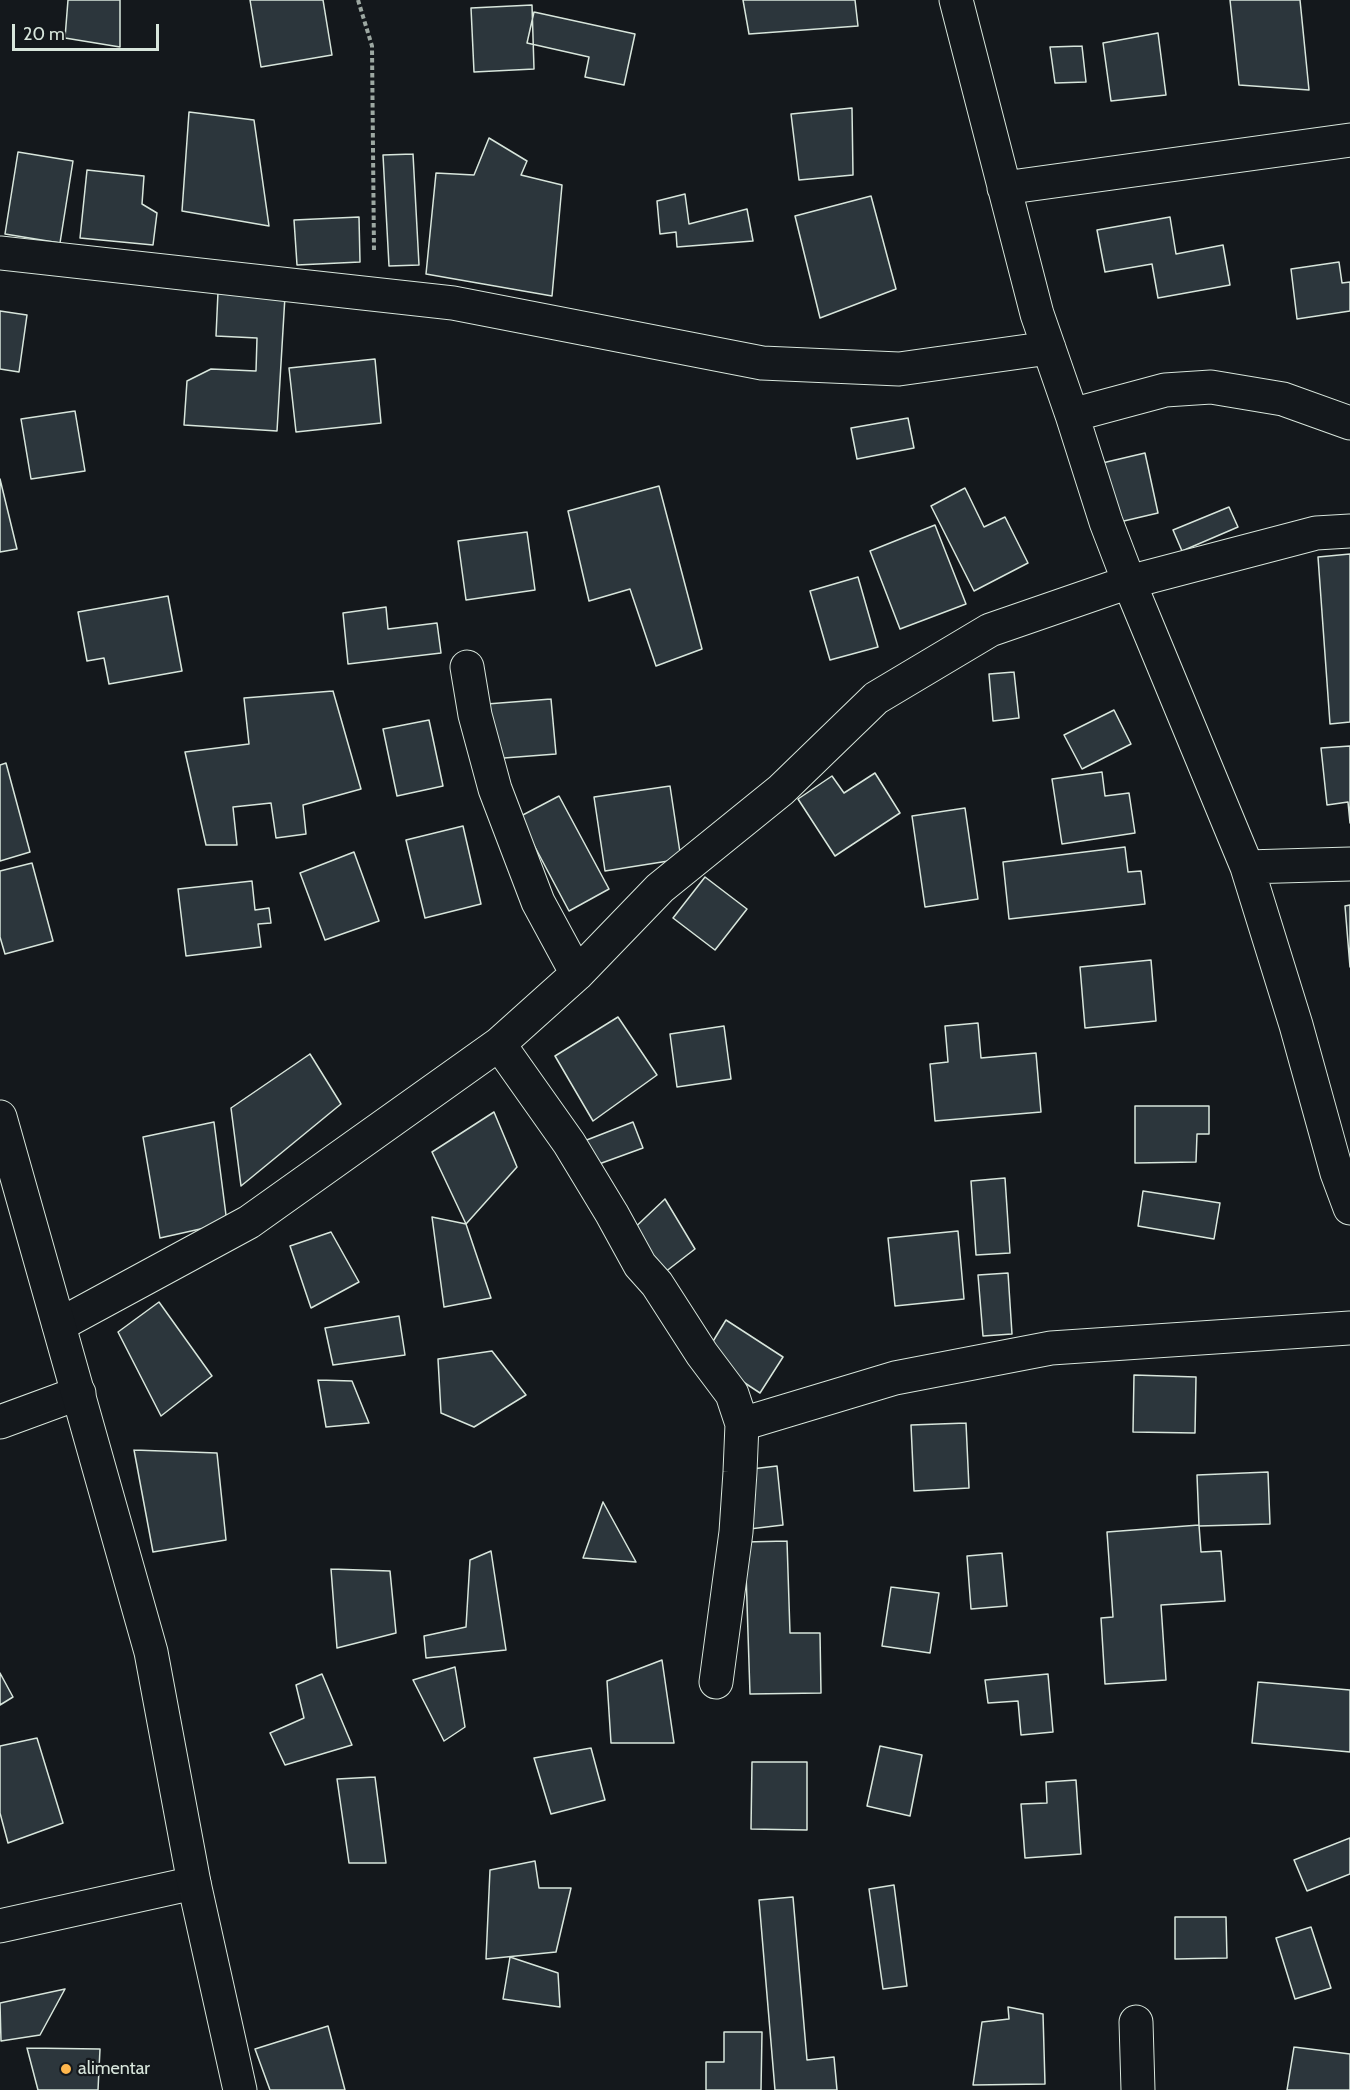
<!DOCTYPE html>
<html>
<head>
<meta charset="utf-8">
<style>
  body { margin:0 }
  #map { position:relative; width:1350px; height:2090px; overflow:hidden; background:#14181c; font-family:Cabin,sans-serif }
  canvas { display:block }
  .scale { position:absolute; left:12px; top:24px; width:147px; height:27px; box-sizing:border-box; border:3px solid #d8e6dc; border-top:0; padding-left:8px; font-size:18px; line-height:21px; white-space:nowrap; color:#d8e6dc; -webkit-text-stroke:4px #14181c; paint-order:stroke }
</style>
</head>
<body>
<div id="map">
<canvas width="1350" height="2090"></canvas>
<div class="scale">20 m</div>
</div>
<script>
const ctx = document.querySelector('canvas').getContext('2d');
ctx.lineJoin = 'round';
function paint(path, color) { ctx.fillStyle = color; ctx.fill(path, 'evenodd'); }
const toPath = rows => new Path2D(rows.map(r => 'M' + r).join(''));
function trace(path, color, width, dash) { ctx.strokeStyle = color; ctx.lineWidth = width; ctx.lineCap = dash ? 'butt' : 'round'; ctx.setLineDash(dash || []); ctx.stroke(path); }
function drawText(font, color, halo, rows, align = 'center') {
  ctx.font = font + ' Cabin,sans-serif'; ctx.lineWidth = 4.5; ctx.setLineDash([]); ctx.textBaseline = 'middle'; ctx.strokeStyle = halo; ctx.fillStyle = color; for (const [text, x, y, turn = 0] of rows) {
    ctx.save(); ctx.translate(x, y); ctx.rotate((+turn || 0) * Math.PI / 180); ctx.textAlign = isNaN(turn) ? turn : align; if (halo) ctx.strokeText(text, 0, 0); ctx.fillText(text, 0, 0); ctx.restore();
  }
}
const building = toPath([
  [68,0,120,0,120,47,65,38,68,0],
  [250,0,323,0,332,55,261,67,250,0],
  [743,0,855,0,858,26,749,34,743,0],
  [1230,0,1300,0,1309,90,1239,85,1230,0],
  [532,5,534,69,474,72,471,8,532,5],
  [534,12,635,34,624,85,585,77,589,57,527,43,534,12],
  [1158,33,1166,95,1111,101,1103,43,1158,33],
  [1082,46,1086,82,1055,83,1050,47,1082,46],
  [852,108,853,175,799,180,791,114,852,108],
  [189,112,254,120,269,226,182,211,189,112],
  [489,138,527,161,521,175,562,185,552,296,426,274,436,173,474,175,489,138],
  [18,152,73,161,60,243,5,234,18,152],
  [413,154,419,265,389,266,383,155,413,154],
  [87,170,144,176,142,204,157,213,153,245,80,238,87,170],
  [685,194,689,224,747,209,753,241,677,247,676,232,660,234,657,201,685,194],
  [871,196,896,289,820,318,795,216,871,196],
  [359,217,360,262,297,265,294,220,359,217],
  [1170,217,1176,254,1223,245,1230,285,1158,298,1152,264,1105,272,1097,230,1170,217],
  [1339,262,1342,283,1350,282,1350,311,1297,319,1291,269,1339,262],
  [218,292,285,296,277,431,184,425,187,381,211,369,256,371,257,338,216,336,218,292],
  [0,311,27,315,19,372,0,369,0,311],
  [375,359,381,423,296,432,289,368,375,359],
  [75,411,85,471,31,479,21,419,75,411],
  [908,418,914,448,857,459,851,428,908,418],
  [1145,453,1158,513,1111,524,1098,464,1145,453],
  [0,479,17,549,0,552,0,479],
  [659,486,702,649,656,666,630,589,589,601,568,511,659,486],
  [965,488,984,527,1005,517,1028,563,974,591,931,506,965,488],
  [1229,507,1238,527,1182,551,1173,530,1229,507],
  [935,525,966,604,900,629,870,551,935,525],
  [527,532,535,590,466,600,458,541,527,532],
  [1350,554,1350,722,1330,724,1318,557,1350,554],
  [858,577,878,647,830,660,810,591,858,577],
  [168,596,182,671,109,684,104,658,87,661,78,612,168,596],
  [386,607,388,629,437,623,441,653,348,664,343,613,386,607],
  [1014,672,1019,718,993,721,989,674,1014,672],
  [333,691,361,789,303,805,306,834,276,838,271,803,233,807,237,845,206,845,185,752,249,744,244,698,333,691],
  [551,699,556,754,491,759,487,704,551,699],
  [1114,710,1131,744,1082,769,1064,735,1114,710],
  [429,720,443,786,397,796,383,729,429,720],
  [1350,746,1350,823,1348,802,1327,805,1321,748,1350,746],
  [6,763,30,852,0,861,0,765,6,763],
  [1102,772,1105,796,1129,793,1135,833,1062,844,1052,779,1102,772],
  [875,773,900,813,835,856,798,799,832,776,844,793,875,773],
  [670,786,681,859,605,871,594,797,670,786],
  [559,796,609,889,569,911,519,817,559,796],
  [965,808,978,899,925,907,912,816,965,808],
  [463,826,481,904,425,918,406,840,463,826],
  [1125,847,1128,872,1141,871,1145,904,1009,919,1003,862,1125,847],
  [354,852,379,921,325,940,300,873,354,852],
  [32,863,53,941,5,954,0,937,0,871,32,863],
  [705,877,747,909,715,950,673,918,705,877],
  [252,881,255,910,269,908,271,923,258,924,261,947,186,956,178,889,252,881],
  [1350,905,1350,967,1345,906,1350,905],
  [1151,960,1156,1021,1085,1028,1080,967,1151,960],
  [618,1017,657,1075,593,1121,555,1056,618,1017],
  [978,1023,981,1058,1036,1053,1041,1112,935,1121,930,1064,948,1062,945,1026,978,1023],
  [724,1026,731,1079,677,1087,670,1034,724,1026],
  [310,1054,341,1104,241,1186,231,1108,310,1054],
  [1135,1106,1209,1106,1209,1134,1197,1134,1196,1162,1135,1163,1135,1106],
  [494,1112,517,1167,466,1224,432,1152,494,1112],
  [214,1122,227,1223,160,1238,143,1137,214,1122],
  [633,1122,643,1148,588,1168,579,1143,633,1122],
  [1005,1178,1010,1253,976,1255,971,1181,1005,1178],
  [1143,1191,1220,1203,1214,1239,1138,1226,1143,1191],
  [665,1199,695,1249,656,1279,628,1234,665,1199],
  [432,1217,466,1224,491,1298,444,1307,432,1217],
  [958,1231,964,1299,895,1306,888,1238,958,1231],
  [331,1232,359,1282,311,1308,290,1246,331,1232],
  [1008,1273,1012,1334,983,1336,978,1275,1008,1273],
  [159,1302,212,1376,161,1416,118,1332,159,1302],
  [399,1316,405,1355,333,1365,325,1328,399,1316],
  [726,1320,783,1357,760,1393,704,1356,726,1320],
  [492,1351,526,1395,474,1427,441,1413,438,1359,492,1351],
  [1134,1375,1196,1377,1195,1433,1133,1432,1134,1375],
  [318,1380,352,1381,369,1423,326,1427,318,1380],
  [966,1423,969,1488,914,1491,911,1425,966,1423],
  [134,1450,217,1453,226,1540,153,1552,134,1450],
  [777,1466,783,1525,741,1530,734,1471,777,1466],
  [1268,1472,1270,1524,1199,1526,1197,1475,1268,1472],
  [603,1502,636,1562,583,1558,603,1502],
  [1199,1525,1201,1552,1221,1551,1225,1601,1161,1605,1166,1680,1105,1684,1101,1618,1113,1617,1107,1532,1199,1525],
  [787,1541,790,1633,820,1633,821,1693,750,1694,745,1542,787,1541],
  [491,1551,506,1650,426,1658,424,1636,466,1627,470,1560,491,1551],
  [1002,1553,1007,1606,971,1609,967,1556,1002,1553],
  [331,1569,390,1571,396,1633,337,1648,331,1569],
  [891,1587,939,1593,930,1653,882,1646,891,1587],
  [662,1660,674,1743,611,1743,607,1681,662,1660],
  [455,1667,465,1727,444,1741,413,1680,455,1667],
  [0,1673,13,1697,0,1705,0,1673],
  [322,1674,352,1745,285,1765,270,1733,304,1718,296,1685,322,1674],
  [1048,1674,1053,1732,1021,1735,1018,1701,988,1703,985,1680,1048,1674],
  [1258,1682,1350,1690,1350,1752,1252,1743,1258,1682],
  [37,1738,63,1823,8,1843,0,1813,0,1746,37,1738],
  [880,1746,922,1755,910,1816,867,1806,880,1746],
  [591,1748,605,1800,551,1814,534,1758,591,1748],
  [752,1762,807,1762,807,1830,751,1829,752,1762],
  [375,1777,386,1863,349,1863,337,1779,375,1777],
  [1076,1780,1081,1854,1025,1858,1021,1804,1047,1803,1046,1782,1076,1780],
  [1350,1838,1350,1874,1307,1891,1294,1860,1350,1838],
  [535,1861,539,1888,571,1888,556,1952,486,1959,490,1870,535,1861],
  [894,1885,907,1986,883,1989,869,1889,894,1885],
  [793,1897,807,2060,834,2057,837,2090,775,2090,759,1900,793,1897],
  [1175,1917,1226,1917,1227,1958,1175,1959,1175,1917],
  [1311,1927,1331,1988,1295,1999,1276,1938,1311,1927],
  [510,1957,558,1973,560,2007,503,1999,510,1957],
  [65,1989,40,2035,1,2041,0,2003,65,1989],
  [1008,2007,1043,2014,1045,2084,973,2085,982,2022,1009,2019,1008,2007],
  [328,2026,345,2090,270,2090,255,2049,328,2026],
  [724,2032,762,2032,761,2090,706,2090,706,2062,724,2062,724,2032],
  [1294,2047,1350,2054,1350,2090,1287,2090,1294,2047],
  [27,2048,100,2049,98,2090,38,2090,27,2048]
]);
const path = toPath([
  [358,0,372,46,374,252]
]);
const street = toPath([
  [956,0,1037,314,1072,415,1106,522,1129,582,1247,867,1296,1025,1337,1173,1350,1208],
  [1004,188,1350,140],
  [0,253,453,303,762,363,899,369,1049,348],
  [1072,415,1165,390,1211,387,1283,399,1350,423],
  [467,667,475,715,495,789,538,902,577,974],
  [1247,867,1350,864],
  [499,1044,569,1143,612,1214,640,1265,657,1284,702,1354,732,1394,742,1424,740,1472,736,1532,716,1682],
  [59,1325,249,1222,499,1044,577,974,660,888,781,790,876,698,990,630,1129,582,1316,533,1350,531],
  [0,1422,79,1393],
  [742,1424,895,1378,1051,1348,1350,1328],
  [0,1926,194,1883],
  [1136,2022,1138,2090]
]);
const secondary = toPath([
  [0,1117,151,1652,194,1883,240,2090]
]);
const markers = [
  [66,2069,6,"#ffb74d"]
];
const poiNames = [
  ["alimentar",78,2069]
];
paint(building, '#2c363c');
trace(building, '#d8e6dc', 1.5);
trace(street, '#d8e6dc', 35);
trace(secondary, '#d8e6dc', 35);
trace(path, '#9da8a2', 4, [4.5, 3]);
trace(street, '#14181c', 33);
trace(secondary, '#14181c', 33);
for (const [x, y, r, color] of markers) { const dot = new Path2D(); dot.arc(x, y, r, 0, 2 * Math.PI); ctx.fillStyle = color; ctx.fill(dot); trace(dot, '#14181c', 2); }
drawText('18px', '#d8e6dc', '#14181c', poiNames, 'left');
</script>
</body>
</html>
